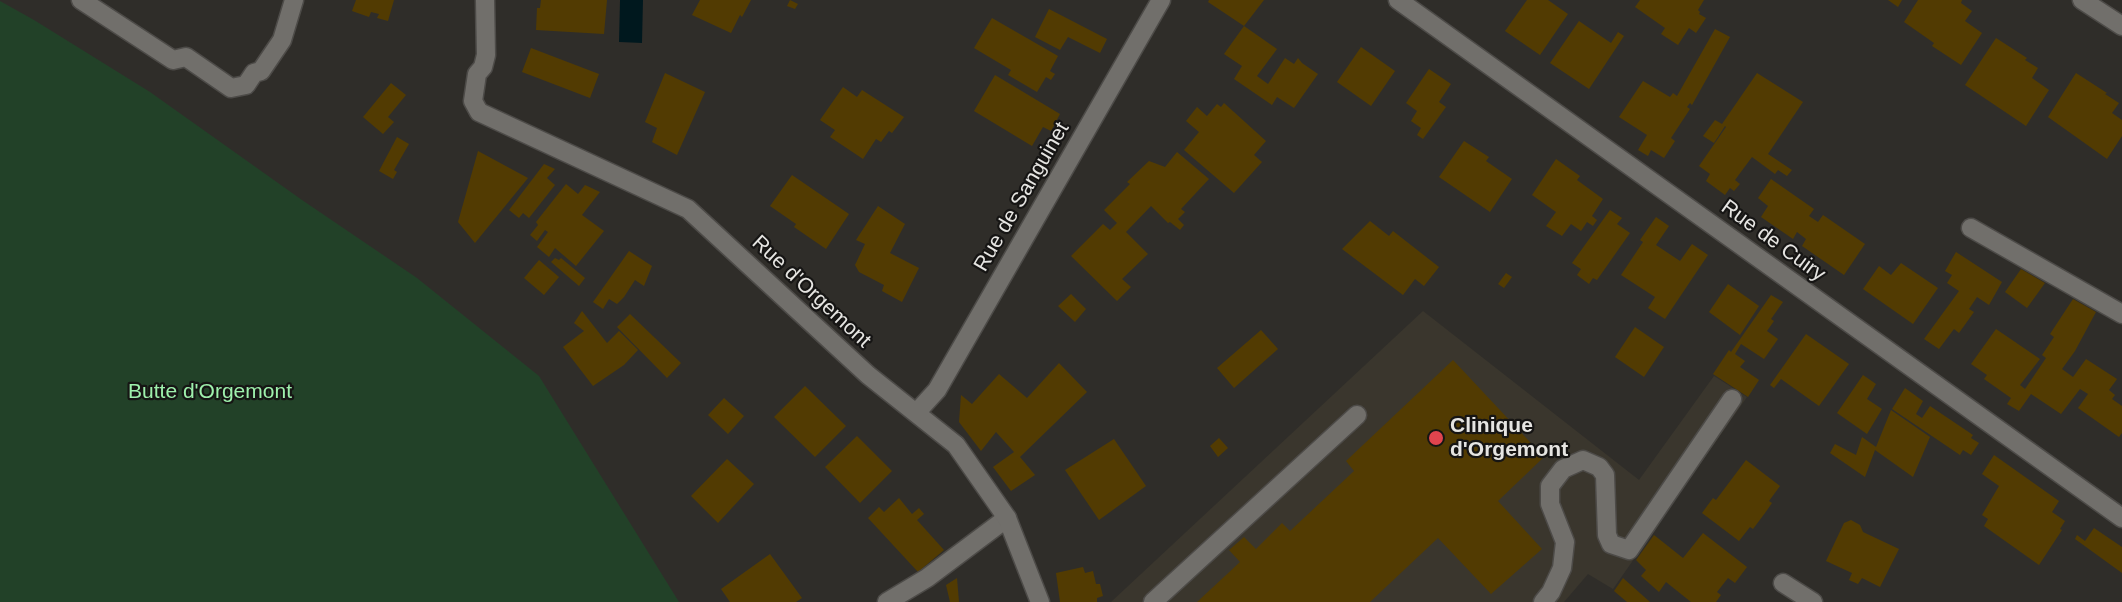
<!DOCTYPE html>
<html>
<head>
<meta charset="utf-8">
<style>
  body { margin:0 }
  canvas { display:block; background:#2f2d29 }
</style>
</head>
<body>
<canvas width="2122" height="602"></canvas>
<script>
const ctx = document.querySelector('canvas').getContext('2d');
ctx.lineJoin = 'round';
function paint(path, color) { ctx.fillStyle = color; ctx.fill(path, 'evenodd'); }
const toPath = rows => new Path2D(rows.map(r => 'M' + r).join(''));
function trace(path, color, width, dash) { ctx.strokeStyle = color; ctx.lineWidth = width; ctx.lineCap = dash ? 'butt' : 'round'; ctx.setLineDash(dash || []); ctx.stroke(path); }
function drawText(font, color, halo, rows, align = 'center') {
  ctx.font = font + ' Arial,sans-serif'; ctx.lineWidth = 4.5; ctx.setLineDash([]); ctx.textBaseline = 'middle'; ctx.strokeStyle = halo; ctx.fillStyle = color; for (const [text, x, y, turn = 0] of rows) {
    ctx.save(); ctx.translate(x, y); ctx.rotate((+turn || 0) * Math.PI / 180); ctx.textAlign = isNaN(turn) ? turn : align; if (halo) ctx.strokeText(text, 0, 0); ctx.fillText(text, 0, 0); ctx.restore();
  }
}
const built = toPath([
  [1423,311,1639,480,1714,376,1747,397,1613,589,1588,574,1564,602,1111,602]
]);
const green = toPath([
  [0,1,34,20,150,92,302,200,417,278,539,376,679,602,0,602]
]);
const water = toPath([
  [620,0,643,0,642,43,619,42]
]);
const building = toPath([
  [356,0,394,0,388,21,377,18,379,14,371,12,369,17,352,11],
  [541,0,607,0,604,34,536,30,537,8,540,8],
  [700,0,751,0,742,17,740,15,731,33,692,15],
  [790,0,798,4,795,9,787,6],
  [1209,0,1264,0,1244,26,1208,2],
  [1527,0,1548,0,1568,14,1540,55,1505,31],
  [1640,0,1704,0,1698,10,1700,12,1699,14,1706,18,1696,33,1689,28,1678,45,1661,34,1665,28,1635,7],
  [1888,0,1902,0,1898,7],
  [1918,0,1962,0,1961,3,1972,11,1965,21,1982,33,1961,65,1932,46,1934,43,1904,22],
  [1049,9,1107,39,1100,53,1068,37,1060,50,1035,37],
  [992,18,1058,56,1050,71,1055,74,1051,80,1046,77,1037,92,1008,75,1011,70,974,48],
  [1579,21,1611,43,1618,32,1624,36,1589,89,1550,63],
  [1244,26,1277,49,1257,76,1268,84,1285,58,1294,64,1298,58,1302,63,1318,74,1294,108,1277,97,1272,105,1234,79,1242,66,1224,54],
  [1715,29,1730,37,1692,105,1690,103,1687,107,1690,109,1671,138,1675,141,1664,158,1651,150,1648,156,1638,150,1647,135,1619,117,1643,81,1670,97,1673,93,1677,96],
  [1996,38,2027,58,2025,60,2038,68,2032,78,2049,90,2026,126,1965,85],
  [1361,47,1395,71,1371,106,1337,82],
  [531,48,599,74,590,98,522,72],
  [1429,69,1451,84,1439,102,1446,107,1423,139,1417,135,1421,128,1411,121,1417,111,1406,103],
  [665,73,705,92,677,155,652,142,657,128,645,122],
  [1757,73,1803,102,1768,154,1792,170,1787,176,1778,170,1775,174,1752,157,1735,180,1740,184,1734,191,1730,188,1725,195,1706,181,1710,174,1699,166,1726,127,1725,126,1714,143,1703,136,1715,120,1722,124],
  [2076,73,2107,93,2105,94,2119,103,2112,113,2122,120,2122,136,2107,159,2048,117],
  [995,75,1060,114,1051,131,1043,127,1032,146,974,111],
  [391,83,406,95,388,117,394,122,383,134,363,117],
  [843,87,857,97,862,90,904,117,892,133,889,131,881,142,876,139,863,159,830,137,835,130,820,120],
  [1224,103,1266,141,1254,155,1262,162,1234,193,1184,150,1199,132,1186,121,1197,107,1207,116,1217,104,1221,107],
  [397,137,409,144,394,170,397,172,393,179,379,171],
  [1464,141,1489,157,1486,161,1512,179,1490,212,1439,177],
  [478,151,528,178,475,243,458,222],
  [1177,152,1209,179,1181,209,1185,212,1178,219,1184,225,1180,230,1170,222,1168,223,1151,206,1126,232,1148,254,1122,279,1131,287,1117,301,1071,256,1103,224,1110,230,1117,223,1104,210,1130,184,1127,182,1149,161,1165,167],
  [1556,159,1580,176,1577,180,1603,199,1592,216,1597,220,1593,226,1587,222,1581,231,1571,224,1562,236,1546,226,1556,212,1532,195],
  [544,164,555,169,547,178,555,185,529,218,523,213,519,218,509,210],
  [792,175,849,214,826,249,794,227,796,224,770,206],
  [1771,179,1814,209,1809,216,1818,222,1823,215,1865,244,1844,275,1802,246,1806,239,1797,232,1793,239,1761,217,1768,206,1758,198],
  [566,184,578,194,585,185,600,192,582,215,604,231,576,266,555,248,549,257,537,247,548,232,545,230,537,241,530,235,538,225,536,222],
  [878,206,905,224,890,253,919,268,902,302,882,291,884,285,859,272,855,265,865,244,856,240],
  [1610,210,1622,218,1617,224,1630,233,1597,280,1593,278,1589,284,1577,275,1581,269,1572,263],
  [1656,217,1669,226,1656,245,1680,261,1692,244,1708,255,1665,319,1648,308,1655,297,1621,275,1643,242,1640,240],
  [1370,221,1389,236,1393,231,1439,267,1424,286,1415,279,1403,295,1342,249],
  [629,251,652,266,644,286,635,280,624,297,617,304,609,299,603,309,593,302],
  [1956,252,2002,282,1989,305,1977,297,1969,309,1974,312,1959,333,1954,329,1939,349,1924,339,1959,291,1947,283,1952,275,1945,271],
  [555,258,559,260,561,258,585,278,579,286,551,262],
  [539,260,559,277,544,295,524,278],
  [1901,263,1938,288,1913,324,1863,289,1879,266,1891,275],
  [2021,269,2045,283,2027,308,2005,292],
  [1506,273,1512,277,1504,288,1498,284],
  [1728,284,1759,306,1740,335,1709,312],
  [1071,294,1086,309,1075,322,1058,306],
  [1771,295,1783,302,1771,319,1774,321,1767,331,1778,339,1764,359,1741,344,1735,354,1745,361,1740,367,1759,380,1748,397,1713,374,1729,350,1731,352],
  [2073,299,2096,312,2075,351,2062,369,2073,377,2086,359,2117,379,2109,390,2115,395,2112,399,2122,406,2122,433,2119,437,2078,408,2088,394,2080,389,2061,414,2031,394,2019,411,2007,404,2011,398,1984,379,1987,375,1971,364,1996,329,2040,359,2020,385,2025,389,2046,358,2042,355,2054,337,2050,334],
  [582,311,607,343,619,331,638,350,624,365,593,386,563,347,584,331,574,323],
  [630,314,681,363,667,378,617,327],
  [1635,327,1664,347,1644,377,1615,357],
  [1261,330,1278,349,1234,388,1217,368],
  [1806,334,1849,364,1819,406,1781,379,1774,388,1770,385],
  [1453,360,1544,457,1498,501,1542,549,1491,594,1438,538,1370,602,1197,602,1240,562,1229,550,1244,537,1256,549,1282,523,1290,531,1354,471,1346,461],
  [1059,363,1087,392,1020,457,1035,475,1011,491,993,467,1014,452,996,432,981,451,959,422,961,395,972,404,999,374,1027,398],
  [1863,375,1876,384,1867,399,1882,409,1867,434,1837,413],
  [805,386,846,426,815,457,774,417],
  [1905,388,1923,401,1916,414,1922,418,1930,406,1973,435,1971,438,1979,443,1971,455,1963,450,1960,455,1892,409],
  [724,398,744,416,728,434,708,415],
  [1891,410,1930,437,1913,477,1875,450,1865,477,1830,453,1835,444,1856,455,1862,437,1876,447],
  [857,436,892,471,860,503,825,467],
  [1219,438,1228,448,1218,457,1210,446],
  [1114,439,1146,486,1099,520,1065,470],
  [1994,455,2059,501,2052,512,2065,521,2060,529,2062,530,2039,565,1984,526,1988,519,1982,515,1999,486,1982,474],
  [727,459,754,484,718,523,691,496],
  [1746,460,1780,486,1769,501,1772,503,1765,513,1753,529,1750,527,1739,541,1702,513,1713,498,1716,500],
  [899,498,912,514,919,508,924,514,917,520,944,550,918,572,868,518,879,507,884,512],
  [1851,520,1860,525,1863,532,1899,549,1880,587,1862,578,1858,584,1849,580,1852,573,1826,561,1844,523],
  [2094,528,2122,547,2122,573,2075,539,2077,535,2085,541],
  [1703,533,1747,567,1735,583,1728,578,1717,592,1721,595,1716,602,1691,602,1666,582,1659,592,1641,576,1646,570,1636,560,1654,535,1683,558],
  [770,554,802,598,796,602,730,602,721,589],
  [1083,567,1085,573,1093,571,1096,584,1100,584,1103,596,1097,598,1097,602,1060,602,1056,573],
  [957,578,959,602,950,602,946,585],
  [1623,578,1650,602,1627,602,1614,591]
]);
const lane = toPath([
  [81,0,173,60,186,57,231,88,246,85,254,73,261,71,282,40,294,0],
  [1971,228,2122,314],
  [1783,583,1813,602],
  [887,602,927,578,1007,518],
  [1153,602,1357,415],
  [1543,602,1551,592,1562,568,1565,542,1550,504,1550,486,1563,469,1583,460,1599,467,1605,475,1607,535,1611,544,1629,550,1732,399]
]);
const street = toPath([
  [485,0,486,55,483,67,477,74,473,101,479,112,688,209,868,375,956,445,1007,518,1040,602],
  [1398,0,2122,518],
  [2082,0,2122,26],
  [917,412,937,390,1161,0]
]);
const markers = [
  [1436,438,8,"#e0444e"]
];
const streetNames = [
  ["Rue de Sanguinet",1022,197,-60],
  ["Rue de Cuiry",1773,241,36],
  ["Rue d'Orgemont",811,292,43]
];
const parkNames = [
  ["Butte d'Orgemont",210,392]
];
const poiNames = [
  ["Clinique",1450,426],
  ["d'Orgemont",1450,450]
];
paint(built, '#3a362d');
paint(green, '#224128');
paint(water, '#00181e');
paint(building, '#523b02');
trace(lane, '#4d4b48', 21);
trace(street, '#4d4b48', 21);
trace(lane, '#716f6b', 18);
trace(street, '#716f6b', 18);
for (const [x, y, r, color] of markers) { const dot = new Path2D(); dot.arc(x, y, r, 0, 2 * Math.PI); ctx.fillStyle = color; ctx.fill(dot); trace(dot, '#161514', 2); }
drawText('21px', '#e6e5e2', '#161514', streetNames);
drawText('21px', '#9ef0ac', '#161514', parkNames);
drawText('bold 21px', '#e6e5e2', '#161514', poiNames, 'left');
</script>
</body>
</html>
